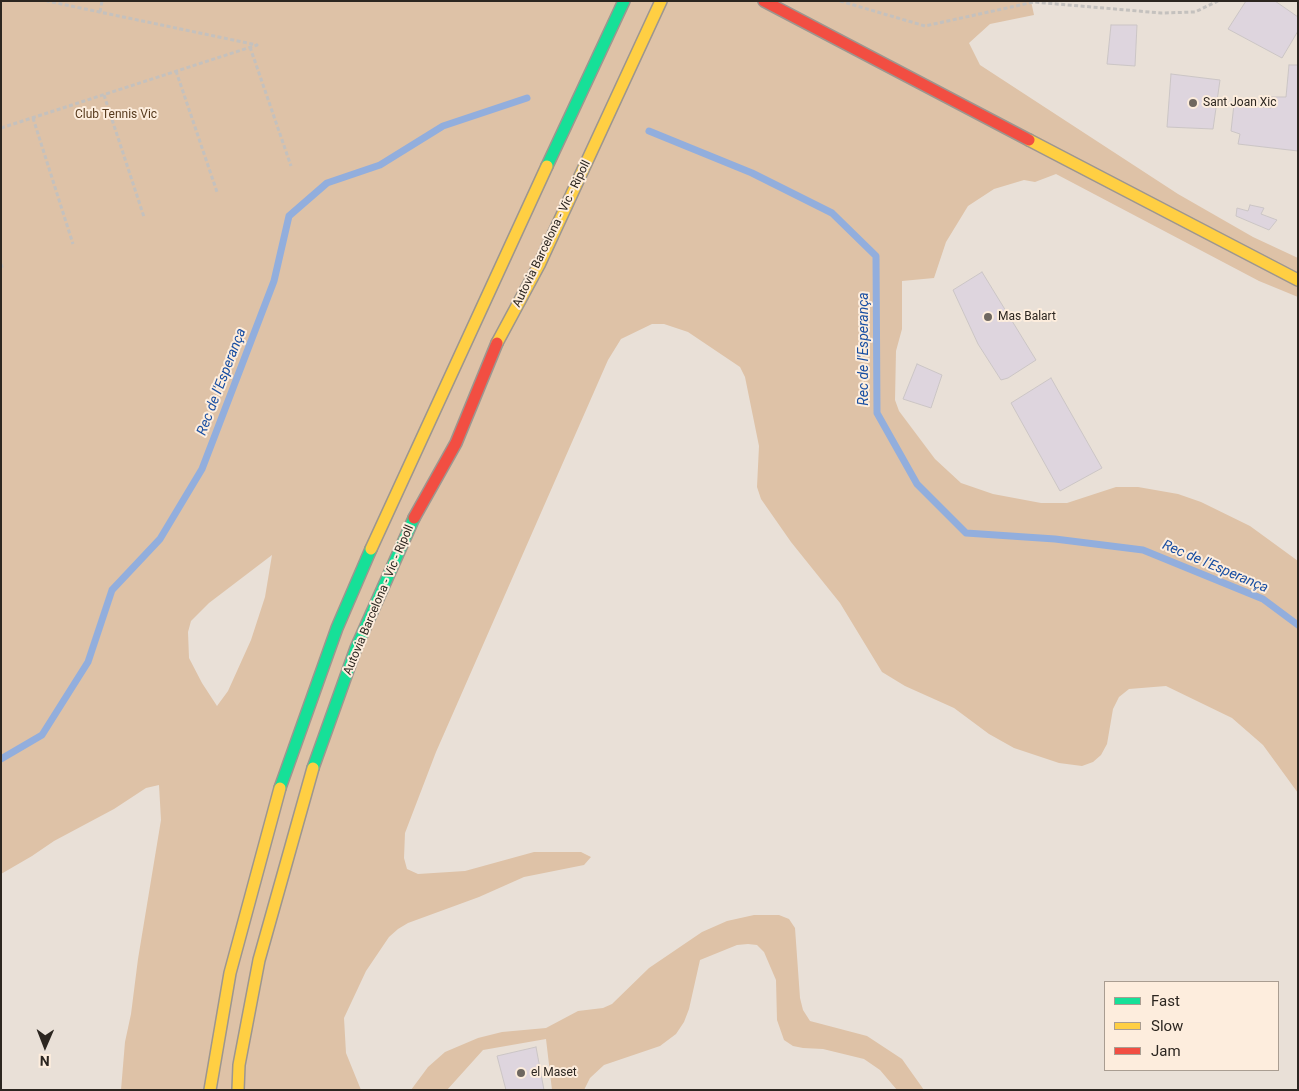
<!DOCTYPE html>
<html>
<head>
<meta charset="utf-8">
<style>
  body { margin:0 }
  #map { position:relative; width:1299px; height:1091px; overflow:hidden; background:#e9e0d7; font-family:Roboto,sans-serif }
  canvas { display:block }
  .frame { position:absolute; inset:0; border:2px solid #2c2620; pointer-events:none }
  .legend { position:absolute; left:1104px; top:981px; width:175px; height:90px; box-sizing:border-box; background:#fdeddd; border:1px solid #a99d91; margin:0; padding:6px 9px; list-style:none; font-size:15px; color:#2c2620 }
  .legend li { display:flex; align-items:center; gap:10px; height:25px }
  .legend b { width:25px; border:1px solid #a99d91 }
  .north { position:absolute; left:20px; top:1021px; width:50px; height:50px; -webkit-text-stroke:4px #fdeddd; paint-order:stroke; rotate:181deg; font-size:14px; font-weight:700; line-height:20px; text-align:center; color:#2c2620 }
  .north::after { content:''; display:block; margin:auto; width:18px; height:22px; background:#2c2620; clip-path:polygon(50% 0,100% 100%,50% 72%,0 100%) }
</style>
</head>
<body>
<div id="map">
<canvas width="1299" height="1091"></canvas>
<div class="frame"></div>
<ul class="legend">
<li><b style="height:6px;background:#16e098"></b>Fast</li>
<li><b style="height:6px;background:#ffcf43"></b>Slow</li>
<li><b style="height:6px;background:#f24e42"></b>Jam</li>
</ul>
<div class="north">N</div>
</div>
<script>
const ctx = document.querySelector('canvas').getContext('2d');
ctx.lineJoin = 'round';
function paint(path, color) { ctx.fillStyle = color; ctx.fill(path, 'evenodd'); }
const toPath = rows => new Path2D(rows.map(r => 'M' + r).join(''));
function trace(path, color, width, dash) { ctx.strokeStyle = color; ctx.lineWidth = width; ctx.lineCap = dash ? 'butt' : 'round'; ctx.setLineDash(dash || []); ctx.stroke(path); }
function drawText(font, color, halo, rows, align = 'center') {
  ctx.font = font + ' Roboto,sans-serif'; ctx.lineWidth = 4; ctx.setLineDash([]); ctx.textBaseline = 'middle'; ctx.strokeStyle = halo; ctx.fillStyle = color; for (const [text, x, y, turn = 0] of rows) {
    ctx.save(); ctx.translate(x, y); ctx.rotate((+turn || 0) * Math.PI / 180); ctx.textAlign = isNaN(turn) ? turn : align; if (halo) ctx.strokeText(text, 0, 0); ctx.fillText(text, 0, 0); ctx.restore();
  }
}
const green = toPath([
  [1,1,1031,1,1034,15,990,24,969,43,980,65,1178,194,1253,237,1298,258,1298,297,1259,281,1056,174,1035,182,1024,180,994,189,968,206,946,242,934,278,902,281,902,329,896,351,895,400,899,411,935,459,961,483,993,494,1041,503,1067,503,1116,487,1138,487,1178,494,1201,502,1250,526,1298,561,1298,793,1263,745,1232,718,1166,686,1129,689,1119,697,1113,709,1107,744,1101,755,1093,762,1082,766,1059,763,1014,748,989,734,954,708,905,686,882,672,840,603,791,542,761,499,757,487,759,446,745,377,740,367,688,332,664,324,652,324,621,339,608,360,436,752,405,833,404,858,407,869,418,874,465,871,534,852,581,852,591,857,584,865,524,877,479,897,408,923,398,929,389,937,366,971,344,1018,346,1053,361,1090,121,1090,125,1042,131,1014,138,959,161,820,159,785,146,788,114,809,54,841,32,856,1,874],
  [272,555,265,597,251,640,228,691,217,706,202,683,189,658,188,632,191,621,209,603],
  [754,915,779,915,789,919,795,928,800,998,803,1010,810,1021,867,1036,902,1059,924,1090,897,1090,880,1070,864,1059,823,1049,803,1048,793,1046,784,1040,777,1020,776,980,764,952,757,945,748,944,737,945,700,960,689,1009,684,1022,676,1034,660,1046,604,1065,590,1078,584,1090,552,1090,546,1039,483,1050,447,1090,411,1090,428,1067,445,1052,478,1038,502,1032,546,1028,578,1011,603,1008,612,1004,649,968,702,932,727,921]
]);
const stream = toPath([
  [649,131,752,173,832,213,876,256,877,413,917,484,966,533,1055,539,1143,550,1263,599,1298,625],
  [1,759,42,735,88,662,112,590,160,539,202,469,274,281,289,216,327,183,380,165,443,126,527,98]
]);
const building = toPath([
  [1246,1,1275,1,1298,17,1298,31,1282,58,1228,29,1246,1],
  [1111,25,1137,25,1135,66,1107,64,1111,25],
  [1289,65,1298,65,1298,151,1238,144,1240,134,1231,131,1234,104,1271,108,1269,97,1286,97,1289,65],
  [1171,74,1220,80,1213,129,1167,127,1171,74],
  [1250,205,1264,208,1261,214,1277,220,1269,230,1236,216,1237,208,1248,211,1250,205],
  [982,272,1036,360,1008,378,1001,380,978,344,953,290,982,272],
  [917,364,942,375,931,408,903,399,917,364],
  [1051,378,1102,468,1060,491,1011,403,1051,378],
  [536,1047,544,1090,506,1090,497,1056,536,1047]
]);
const path = toPath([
  [840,1,925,26,1034,2,1161,13,1195,12,1218,1],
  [100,12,102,1],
  [250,47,291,166],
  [176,71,217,192],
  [104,95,144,217],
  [33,118,73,244],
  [1,128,257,45,47,1],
  [1,264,3,270]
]);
const fast = toPath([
  [547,166,624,1],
  [313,768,356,648,414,518],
  [280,788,337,628,371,549]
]);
const slow = toPath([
  [1029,140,1298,280],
  [497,343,539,265,661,1],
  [371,549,547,166],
  [210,1090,230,973,280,788],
  [238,1090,239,1065,259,960,313,768]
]);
const jam = toPath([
  [764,1,1029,140],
  [414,518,456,443,497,343]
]);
const markers = [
  [1193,103,5,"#6e6760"],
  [988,317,5,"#6e6760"],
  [521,1073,5,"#6e6760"]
];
const poiNames = [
  ["Sant Joan Xic",1203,103],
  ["Mas Balart",998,317],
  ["el Maset",531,1073]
];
const parkNames = [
  ["Club Tennis Vic",116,115]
];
const streetNames = [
  ["Autovia Barcelona - Vic - Ripoll",552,234,-64],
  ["Autovia Barcelona - Vic - Ripoll",379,600,-67]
];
const waterNames = [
  ["Rec de l'Esperança",864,349,-90],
  ["Rec de l'Esperança",222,382,-69],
  ["Rec de l'Esperança",1215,567,23]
];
paint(green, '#dec2a7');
trace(stream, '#92aedd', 7);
paint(building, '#ded5de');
trace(building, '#cbc5c5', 1);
trace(fast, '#9d968f', 14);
trace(slow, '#9d968f', 14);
trace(jam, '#9d968f', 14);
trace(path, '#c4c1be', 3, [4, 2.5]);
trace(fast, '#16e098', 11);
trace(slow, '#ffcf43', 11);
trace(jam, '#f24e42', 11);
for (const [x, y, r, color] of markers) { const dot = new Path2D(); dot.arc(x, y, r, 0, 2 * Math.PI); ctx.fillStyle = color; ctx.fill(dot); trace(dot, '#fdeddd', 2); }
drawText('12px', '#2c2620', '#fdeddd', poiNames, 'left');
drawText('12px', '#573a1d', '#fdeddd', parkNames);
drawText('12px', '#2c2620', '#fdeddd', streetNames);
drawText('italic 14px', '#184ea2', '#fdeddd', waterNames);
</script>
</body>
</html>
